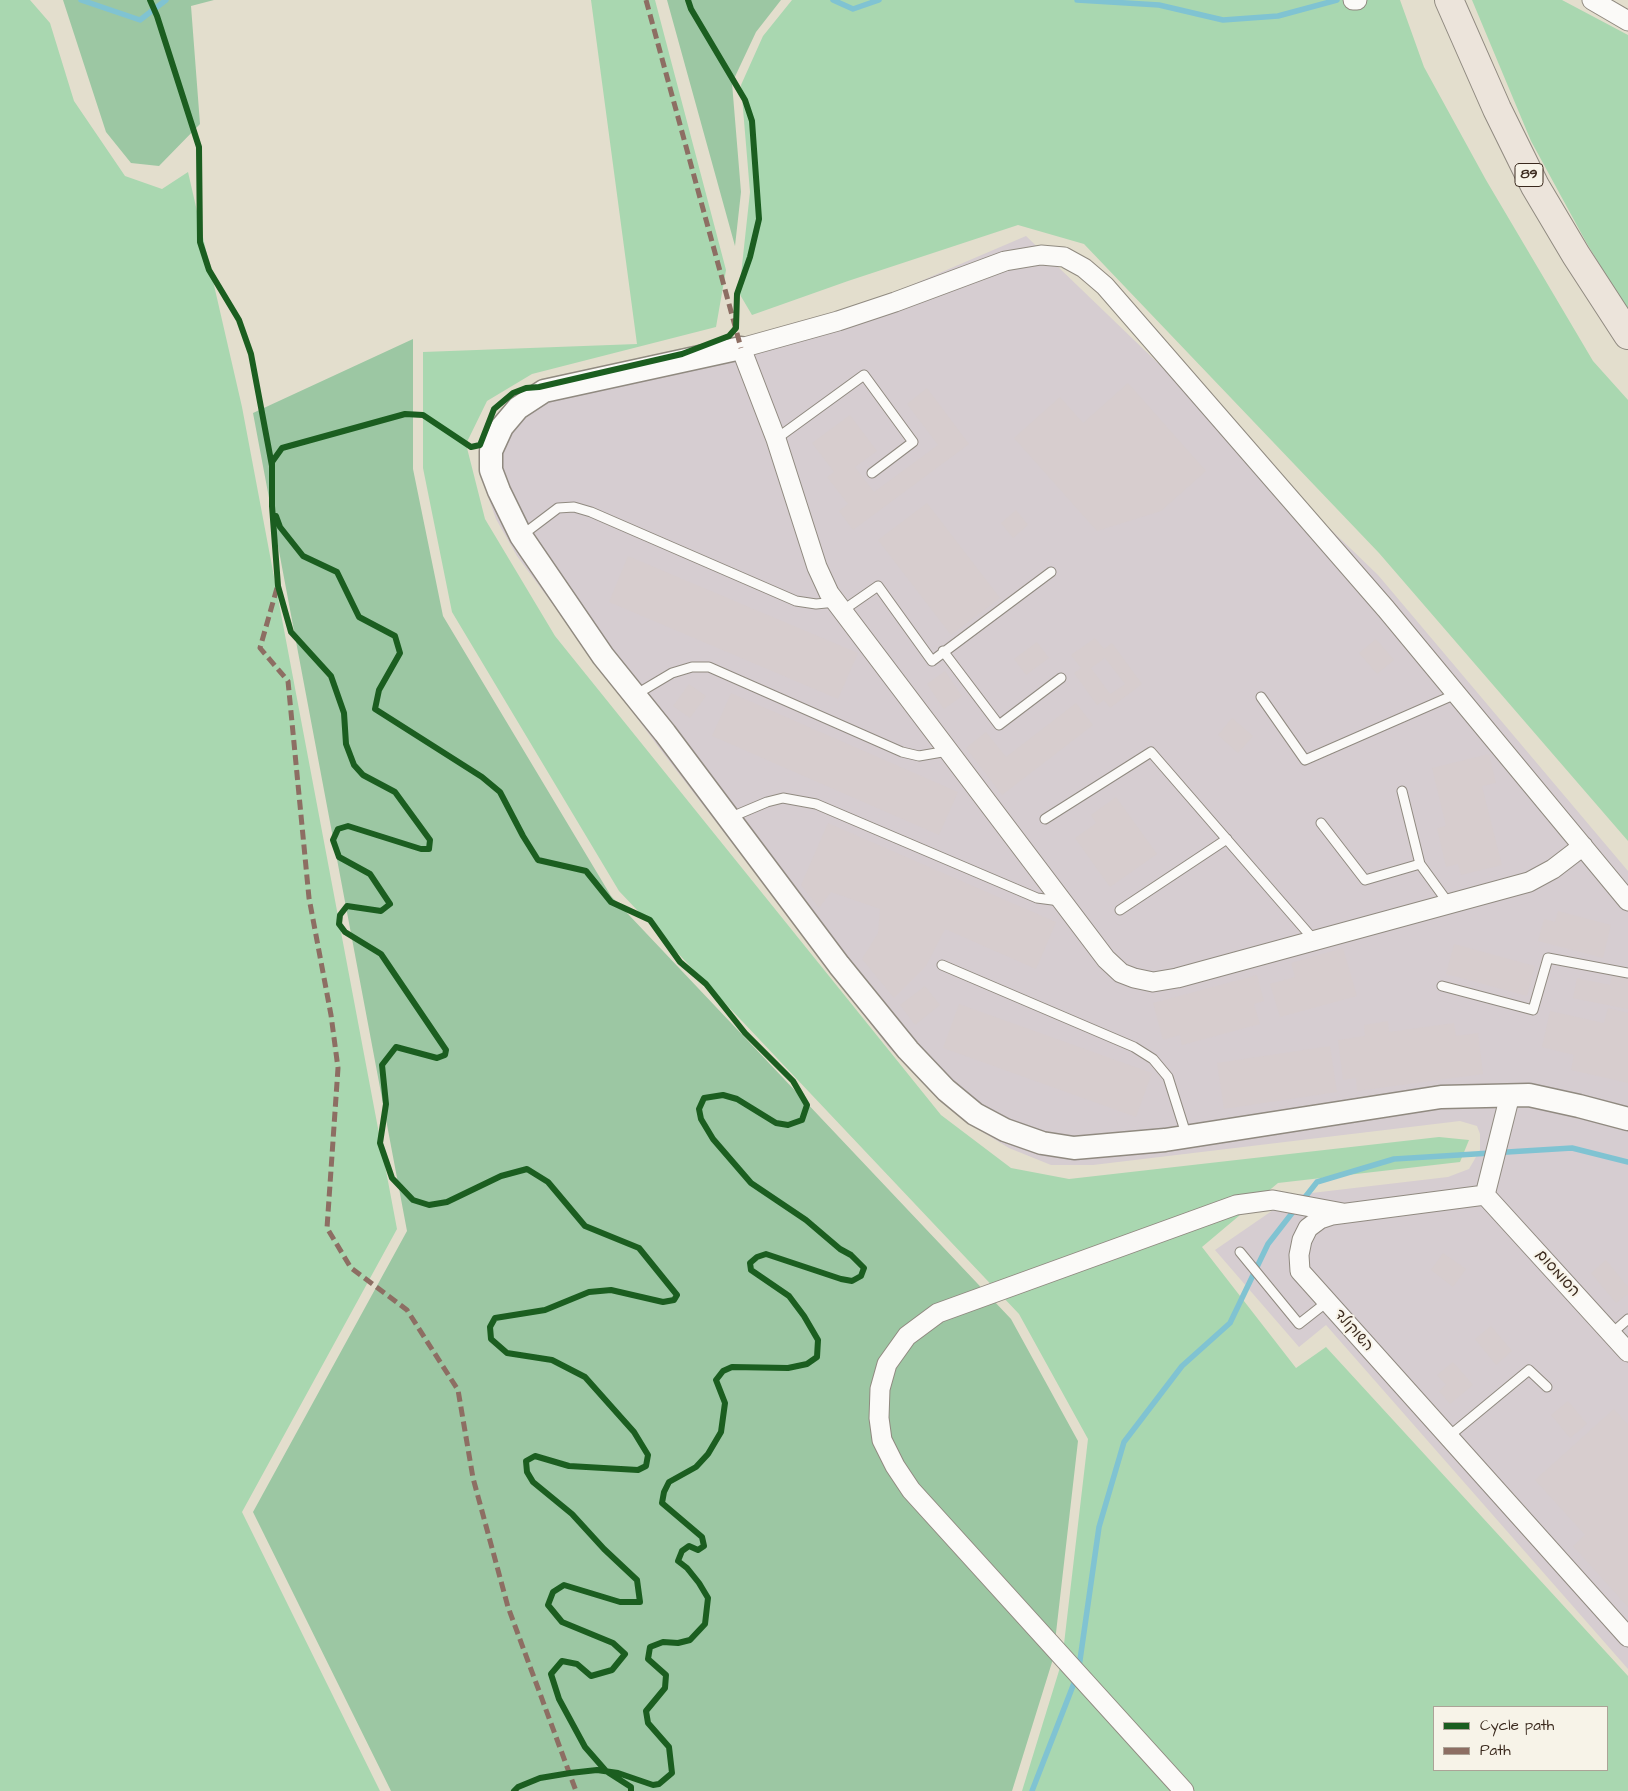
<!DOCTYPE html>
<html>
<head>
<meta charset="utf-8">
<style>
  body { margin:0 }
  #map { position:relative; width:1628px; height:1791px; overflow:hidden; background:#e3decd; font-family:"Architects Daughter",sans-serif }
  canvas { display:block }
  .legend { position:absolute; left:1433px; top:1706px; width:175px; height:65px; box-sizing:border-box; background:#f7f3e8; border:1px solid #aca397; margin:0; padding:6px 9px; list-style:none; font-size:15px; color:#3b2a1e }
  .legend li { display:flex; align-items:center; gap:10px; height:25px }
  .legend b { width:25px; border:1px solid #aca397 }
</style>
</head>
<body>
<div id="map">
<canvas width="1628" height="1791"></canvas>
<ul class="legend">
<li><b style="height:6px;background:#1b5e20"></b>Cycle path</li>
<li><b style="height:6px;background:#8d6e63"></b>Path</li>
</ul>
</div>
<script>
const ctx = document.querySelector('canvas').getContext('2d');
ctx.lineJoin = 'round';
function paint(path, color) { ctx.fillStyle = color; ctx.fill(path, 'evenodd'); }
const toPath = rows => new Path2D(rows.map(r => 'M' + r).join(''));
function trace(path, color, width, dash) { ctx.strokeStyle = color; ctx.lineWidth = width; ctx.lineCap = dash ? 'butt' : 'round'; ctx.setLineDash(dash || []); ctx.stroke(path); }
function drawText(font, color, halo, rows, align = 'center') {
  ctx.font = font + ' "Architects Daughter","Playpen Sans Hebrew",sans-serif'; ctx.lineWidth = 4; ctx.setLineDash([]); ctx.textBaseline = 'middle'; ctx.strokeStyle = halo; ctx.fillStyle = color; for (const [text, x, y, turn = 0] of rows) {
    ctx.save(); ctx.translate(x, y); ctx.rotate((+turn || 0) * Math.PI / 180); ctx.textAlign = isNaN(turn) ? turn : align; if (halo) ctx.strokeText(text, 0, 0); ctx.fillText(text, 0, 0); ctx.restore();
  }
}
const industrial = toPath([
  [1026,236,1378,575,1628,871,1628,1669,1326,1325,1299,1347,1215,1250,1295,1195,1448,1177,1469,1169,1480,1150,1480,1134,1477,1126,1460,1121,1093,1165,1051,1165,1009,1148,966,1122,889,1048,657,745,517,556,496,519,486,491,484,465,486,436,498,413,517,394,544,381,740,340,867,304]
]);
const green = toPath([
  [0,0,30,0,50,23,74,101,125,176,162,189,188,172,242,407,397,1229,242,1512,380,1791,0,1791],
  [591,0,655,0,726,270,716,327,532,374,487,401,466,444,485,519,555,636,941,1115,1011,1168,1069,1179,1439,1137,1469,1140,1460,1162,1278,1183,1202,1247,1296,1368,1326,1347,1628,1676,1628,1791,1022,1791,1062,1661,1088,1439,1019,1314,619,891,452,612,423,468,423,352,637,344],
  [1434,1707,1607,1707,1607,1770,1434,1770],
  [792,0,1400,0,1424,67,1486,180,1593,361,1628,400,1628,841,1379,553,1084,244,1018,225,848,281,752,315,739,293,750,192,741,85,763,36],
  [1472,0,1562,0,1628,35,1628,312,1586,242,1531,141]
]);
const forest = toPath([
  [63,0,214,0,191,6,200,124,159,166,131,163,106,132],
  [667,0,781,0,756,32,732,83,741,192,735,246],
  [413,339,413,469,443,616,611,896,1011,1319,1078,1441,1053,1659,1012,1791,391,1791,253,1512,407,1231,253,413]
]);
const stream = toPath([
  [81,0,140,20,166,0],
  [833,0,853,9,879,0],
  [1077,0,1159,5,1223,20,1278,16,1337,0],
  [1302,1201,1317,1182,1394,1159,1572,1148,1628,1162],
  [1079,1667,1099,1527,1124,1442,1182,1366,1230,1323,1268,1244,1296,1208],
  [1032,1791,1076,1678]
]);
const building = toPath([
  [1128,383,1206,471,1161,511,1097,531,1014,438,1060,397,1083,423],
  [927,388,969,444,853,530,839,511,848,504,827,477,834,472,812,443,850,415,877,451,855,467,874,492,938,445,907,404],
  [927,503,1000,598,951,635,878,540],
  [1016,510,1028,525,1013,538,1001,523],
  [628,556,858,653,838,699,609,602],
  [1095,638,1104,649,1112,643,1142,684,1110,708,1104,700,1097,705,1074,673,1081,668,1071,655],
  [1105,658,1125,684,1110,694,1091,668],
  [1376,639,1394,660,1377,674,1359,653],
  [1037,642,1049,658,1026,675,1014,659],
  [945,671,962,696,944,709,927,684],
  [689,684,706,696,690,718,673,706],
  [731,693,958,792,939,835,712,736],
  [1076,703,1093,725,1002,795,966,748,986,732,1006,757],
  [1232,718,1253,736,1238,753,1218,735],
  [1489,754,1496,783,1482,786,1502,865,1461,875,1458,864,1446,867,1437,828,1446,826,1432,768],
  [1116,797,1157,854,1110,887,1075,838,1096,823,1091,815],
  [828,823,1056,922,1036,969,945,929,926,966,894,998,862,959,878,933,880,909,831,892,819,908,801,885],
  [1558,911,1611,925,1603,958,1538,941,1544,919,1555,922],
  [1454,944,1535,966,1527,996,1446,974],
  [1343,948,1357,996,1280,1017,1270,984,1295,977,1291,963],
  [1257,975,1264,1001,1254,1004,1260,1024,1182,1045,1180,1035,1163,1040,1153,1003],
  [1612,975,1628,978,1628,1009,1573,998,1577,978,1610,985],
  [925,986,940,1005,915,1025,900,1005],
  [959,1004,1152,1073,1136,1117,943,1048],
  [1608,1008,1628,1013,1628,1083,1571,1070,1574,1055,1542,1047,1550,1011,1604,1023],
  [1388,1021,1389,1032,1454,1023,1456,1036,1478,1033,1483,1074,1357,1091,1356,1078,1343,1080,1338,1040,1365,1036,1364,1025],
  [1330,1046,1337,1092,1224,1109,1217,1063],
  [1443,1253,1466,1269,1453,1287,1431,1270],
  [1606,1260,1628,1287,1628,1294,1616,1303,1591,1273],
  [1491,1326,1512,1351,1496,1365,1475,1339],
  [1453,1362,1473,1385,1450,1404,1439,1391,1446,1385,1437,1375],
  [1568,1401,1587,1424,1570,1438,1551,1415],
  [1614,1409,1628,1425,1628,1607,1573,1546,1585,1535,1535,1480]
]);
const service = toPath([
  [776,439,864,375,913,442,872,473],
  [521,536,558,508,574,507,591,512,796,601,816,604,836,602],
  [842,611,878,586,932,661,1051,572],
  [943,651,999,725,1061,678],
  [635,695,672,673,692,667,709,667,902,752,919,756,948,751],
  [1261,697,1305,760,1456,694],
  [729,818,767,802,783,798,816,804,1037,898,1060,901],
  [1045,819,1151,752,1315,941],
  [1321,823,1365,880,1420,864,1402,791],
  [1420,864,1449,904],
  [1120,910,1227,839],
  [942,965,1134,1047,1153,1059,1168,1077,1187,1137],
  [1442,986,1533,1010,1548,958,1628,973],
  [1240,1252,1299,1324,1327,1302],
  [1611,1334,1628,1319],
  [1448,1437,1529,1370,1547,1387]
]);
const minor = toPath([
  [1353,0,1357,0],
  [1592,0,1628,21],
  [1583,846,1553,869,1529,882,1177,978,1153,982,1134,978,1121,973,1106,959,829,593,817,567,776,439,741,348,838,321,895,302,1005,261,1041,255,1064,257,1084,268,1105,286,1386,609,1628,901],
  [1510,1095,1485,1195,1332,1215,1320,1219,1308,1228,1302,1240,1299,1255,1300,1271,1628,1637],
  [1485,1195,1628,1352],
  [1184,1791,911,1490,895,1466,882,1440,879,1418,880,1389,887,1364,907,1336,938,1313,1236,1205,1273,1200,1343,1213]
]);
const tertiary = toPath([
  [741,348,544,391,518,408,502,427,491,451,491,470,499,491,521,536,603,656,665,733,839,965,908,1050,946,1090,975,1114,1005,1130,1042,1143,1074,1148,1165,1140,1441,1097,1529,1095,1579,1106,1628,1119]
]);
const trunk = toPath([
  [1449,0,1497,109,1535,186,1576,255,1628,335]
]);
const quiet = toPath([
  [646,0,741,348],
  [277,588,260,648,288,681,309,898,331,1015,338,1068,327,1228,351,1268,407,1310,458,1390,473,1478,508,1607,576,1791]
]);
const cycleway = toPath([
  [150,0,157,16,199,147,200,242,209,270,239,320,251,354,272,466],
  [276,516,280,527,303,556,337,572,359,617,395,636,400,653,379,690,375,709,482,777,500,792,523,836,538,860,586,871,611,902,650,920,680,962,706,984,745,1033,793,1081,807,1105,802,1120,788,1125,776,1123,737,1099,723,1095,704,1098,699,1109,701,1119,713,1139,751,1183,806,1220,840,1249,851,1255,864,1268,861,1276,852,1281,841,1279,766,1254,757,1257,750,1263,751,1270,789,1296,804,1316,818,1340,817,1357,807,1364,788,1368,732,1367,723,1371,716,1380,725,1403,721,1432,708,1454,696,1467,669,1482,664,1492,662,1503,702,1537,704,1546,698,1550,689,1546,682,1551,678,1561,687,1568,699,1583,708,1598,705,1624,690,1640,678,1643,663,1642,650,1647,648,1659,666,1675,665,1688,646,1711,648,1723,669,1747,672,1773,659,1784,653,1785,618,1773,597,1770,570,1773,540,1778,518,1787,514,1791],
  [631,1791,631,1787,606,1771,585,1747,559,1699,551,1674,562,1661,577,1664,591,1676,612,1670,625,1654,613,1643,562,1622,548,1605,553,1592,564,1585,620,1602,640,1602,637,1580,604,1549,572,1514,533,1482,527,1472,526,1461,535,1456,569,1466,638,1470,646,1466,648,1455,634,1432,585,1377,552,1360,507,1353,491,1339,490,1327,495,1318,545,1310,589,1292,611,1290,663,1302,674,1300,677,1295,639,1248,585,1226,548,1182,527,1169,501,1176,447,1202,429,1205,413,1200,392,1178,380,1143,386,1104,382,1065,396,1047,437,1058,445,1055,446,1050,381,954,345,932,339,924,340,915,347,906,381,911,390,904,370,874,339,857,333,840,338,829,348,826,421,849,429,849,430,840,395,792,363,775,354,765,346,744,344,713,331,676,291,632,278,586,272,506,272,462,282,448,405,414,423,415,471,447,480,445,494,409,513,393,526,388,539,387,682,354,729,336,736,328,737,294,750,257,759,219,752,121,745,100,691,9,688,0]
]);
const shields = [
  [1529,175,28]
];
const shieldNames = [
  ["89",1529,175]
];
const streetNames = [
  ["הסומסום",1557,1274,48],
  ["השוקולד",1353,1331,48]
];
paint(industrial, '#d6cdd1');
paint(green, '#a9d7b0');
paint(forest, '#9cc7a3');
trace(stream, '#80c3d2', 5.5);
paint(building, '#d7cdce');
trace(service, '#908a80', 11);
trace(minor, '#908a80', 21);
trace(tertiary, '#908a80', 25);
trace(trunk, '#908a80', 30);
trace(service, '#fbfaf8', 9);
trace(minor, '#fbfaf8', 19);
trace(tertiary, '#fbfaf8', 22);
trace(trunk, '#ece4db', 28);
trace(quiet, '#8d6e63', 5, [10, 5]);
trace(cycleway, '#1b5e20', 6);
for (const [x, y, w] of shields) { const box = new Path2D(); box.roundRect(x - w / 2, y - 11.5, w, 23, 4); ctx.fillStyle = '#f7f3e8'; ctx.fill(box); trace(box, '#3b2a1e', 1); }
drawText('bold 14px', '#3b2a1e', null, shieldNames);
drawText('15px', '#3b2a1e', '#f7f3e8', streetNames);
</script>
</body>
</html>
